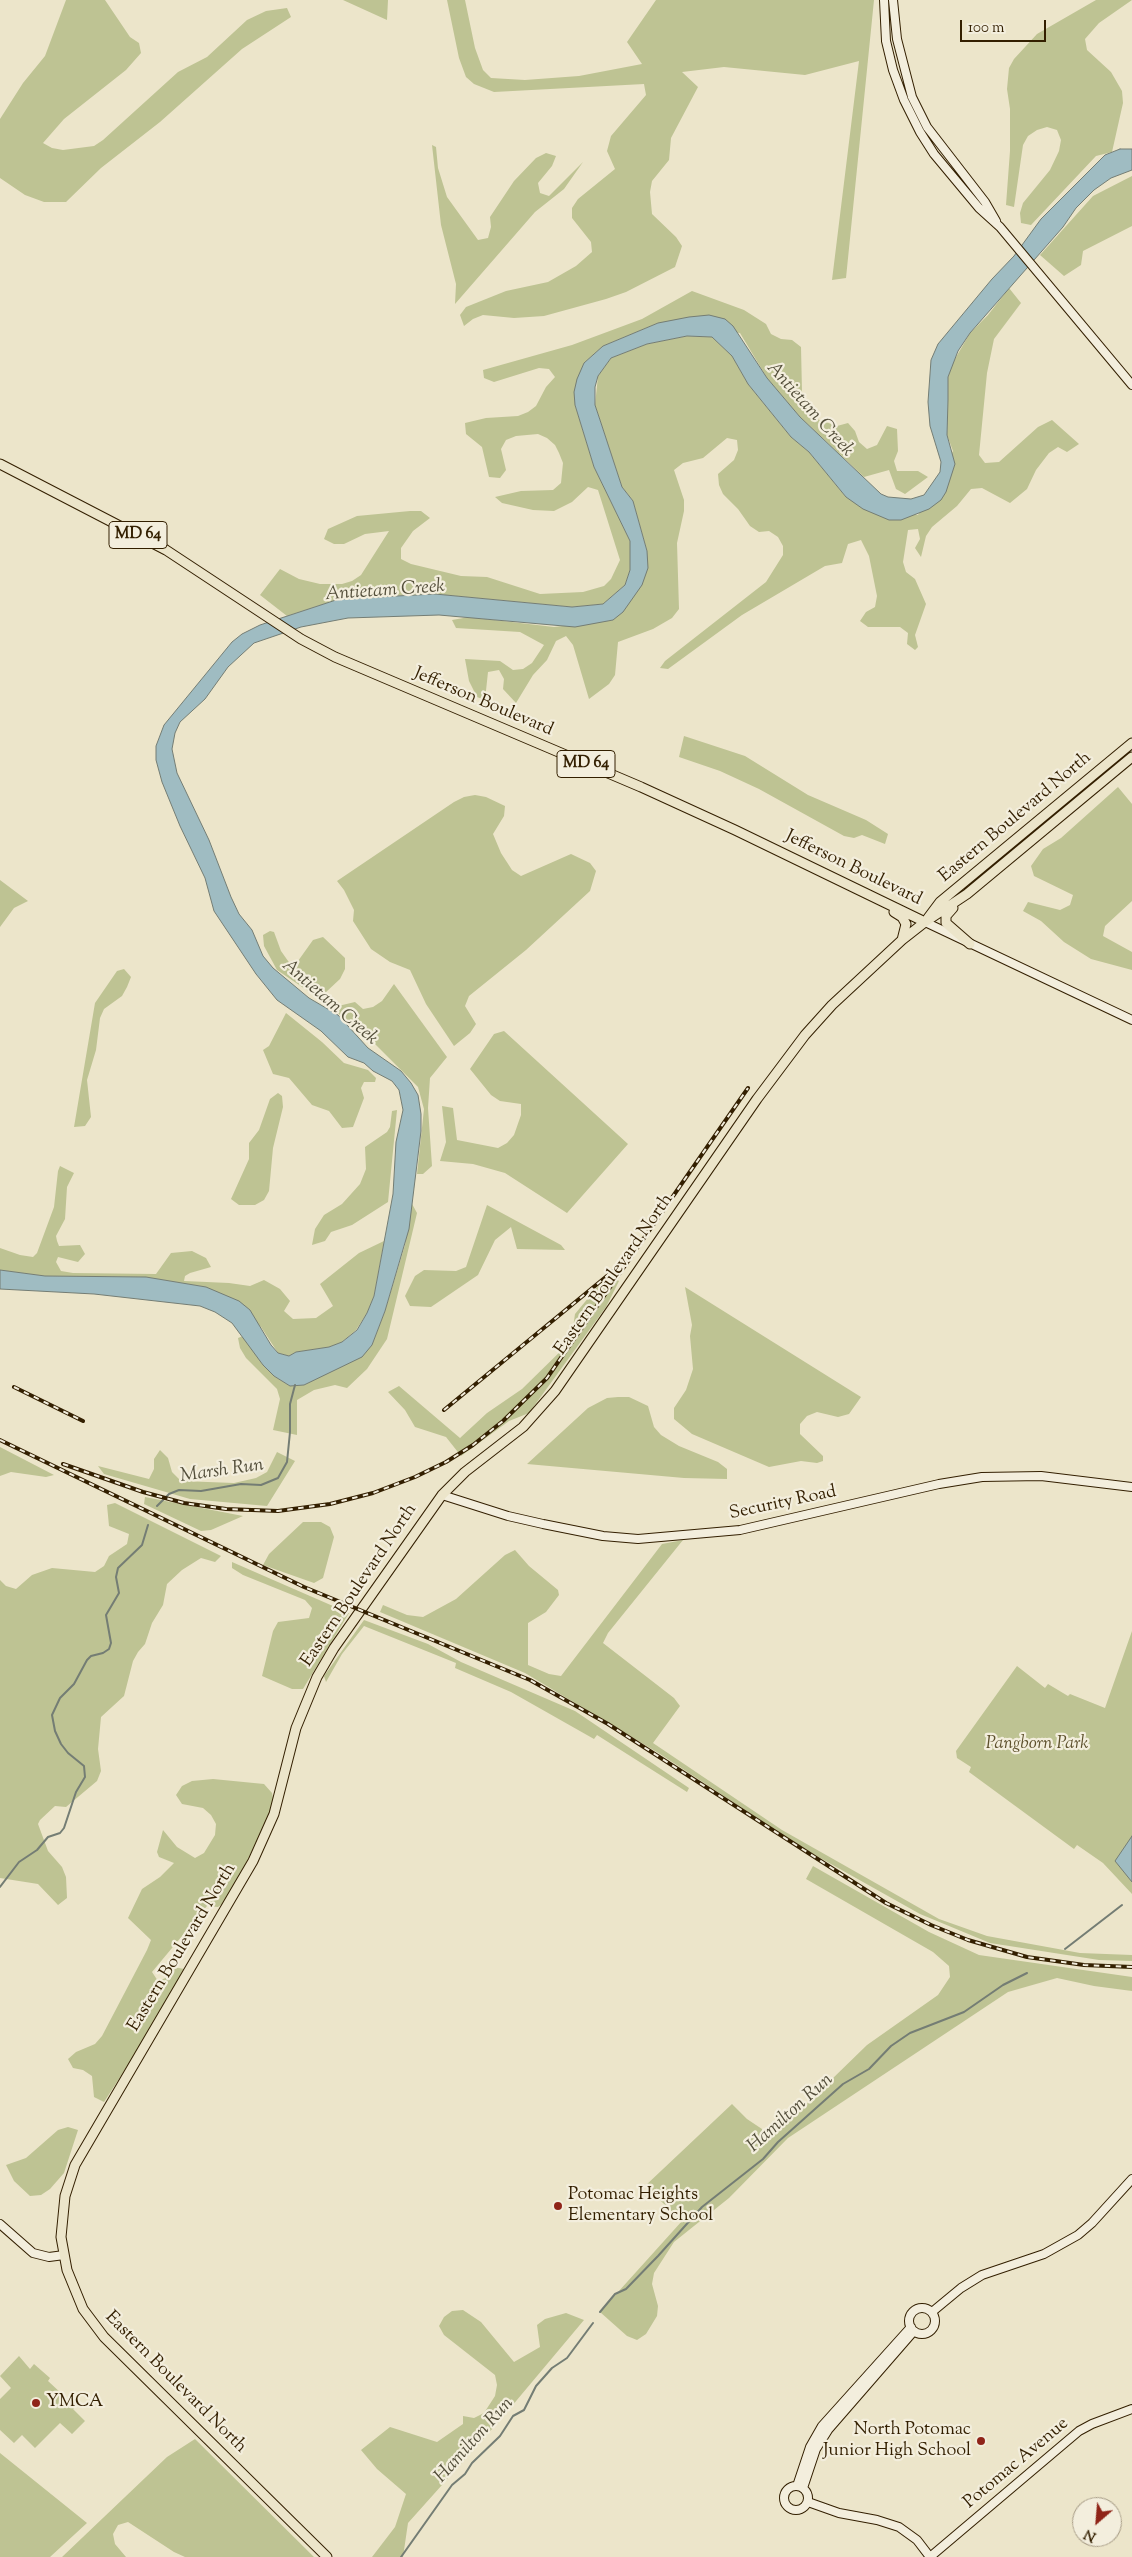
<!DOCTYPE html>
<html>
<head>
<meta charset="utf-8">
<style>
  body { margin:0 }
  #map { position:relative; width:1132px; height:2557px; overflow:hidden; background:#ece5ca; font-family:"Sorts Mill Goudy",serif }
  canvas { display:block }
  .north { position:absolute; left:1072px; top:2497px; width:50px; height:50px; box-sizing:border-box; background:#f3eedd; border:1px solid #a69b85; border-radius:50%; rotate:207deg; font-size:14px; font-weight:700; line-height:20px; text-align:center; color:#331f00 }
  .north::after { content:''; display:block; margin:auto; width:18px; height:22px; background:#8f2418; clip-path:polygon(50% 0,100% 100%,50% 72%,0 100%) }
  .scale { position:absolute; left:960px; top:20px; width:86px; height:22px; box-sizing:border-box; border:2px solid #331f00; border-top:0; padding-left:6px; font-size:15px; line-height:18px; white-space:nowrap; color:#331f00; -webkit-text-stroke:4px #f3eedd; paint-order:stroke }
</style>
</head>
<body>
<div id="map">
<canvas width="1132" height="2557"></canvas>
<div class="north">N</div>
<div class="scale">100 m</div>
</div>
<script>
const ctx = document.querySelector('canvas').getContext('2d');
ctx.lineJoin = 'round';
function paint(path, color) { ctx.fillStyle = color; ctx.fill(path, 'evenodd'); }
const toPath = rows => new Path2D(rows.map(r => 'M' + r).join(''));
function trace(path, color, width, dash) { ctx.strokeStyle = color; ctx.lineWidth = width; ctx.lineCap = dash ? 'butt' : 'round'; ctx.setLineDash(dash || []); ctx.stroke(path); }
function drawText(font, color, halo, rows, align = 'center') {
  ctx.font = font + ' "Sorts Mill Goudy",serif'; ctx.lineWidth = 4.5; ctx.setLineDash([]); ctx.textBaseline = 'middle'; ctx.strokeStyle = halo; ctx.fillStyle = color; for (const [text, x, y, turn = 0] of rows) {
    ctx.save(); ctx.translate(x, y); ctx.rotate((+turn || 0) * Math.PI / 180); ctx.textAlign = isNaN(turn) ? turn : align; if (halo) ctx.strokeText(text, 0, 0); ctx.fillText(text, 0, 0); ctx.restore();
  }
}
const green = toPath([
  [66,0,105,0,130,37,139,43,141,53,126,70,64,119,43,143,52,148,63,150,94,146,103,140,178,72,207,57,247,20,266,11,287,8,291,17,242,49,160,122,101,168,66,202,44,202,25,195,0,178,0,119,23,83,45,56],
  [343,0,388,0,387,20],
  [447,0,465,0,475,48,483,70,491,78,525,80,579,76,642,64,627,42,656,0,874,0,846,278,832,280,859,61,805,75,724,67,682,72,698,87,671,138,669,160,652,181,650,192,652,214,676,237,682,246,675,267,626,292,606,299,544,316,514,318,483,315,473,319,464,326,460,315,466,307,506,291,548,282,576,266,592,252,591,242,572,218,572,208,578,199,615,169,607,151,611,136,646,95,644,84,494,92,474,84,466,77,459,58],
  [1096,0,1132,0,1099,23,1085,39,1087,50,1111,72,1122,91,1123,103,1112,152,1096,156,1031,225,1021,223,1020,213,1023,203,1050,170,1059,151,1061,140,1057,130,1047,127,1037,130,1028,136,1023,145,1014,207,1006,205,1010,151,1010,109,1007,89,1009,68,1014,59,1037,34],
  [432,145,436,147,438,168,447,197,478,240,488,238,491,227,490,217,514,181,536,158,546,153,556,156,552,166,538,183,540,193,549,196,583,162,564,189,535,212,455,304,456,284,441,225],
  [1132,176,1132,226,1083,251,1081,265,1064,276,1040,255,1093,196],
  [1009,288,1021,303,994,339,987,373,979,455,985,463,999,462,1038,427,1052,420,1079,444,1067,452,1058,447,1049,453,1036,470,1027,489,1010,503,982,488,971,489,957,506,932,527,926,536,921,557,915,548,920,539,918,529,908,530,903,562,906,572,915,579,926,604,915,635,918,647,915,650,907,644,908,633,900,627,868,627,860,621,866,612,875,607,877,596,869,556,861,540,848,544,842,563,825,566,742,615,668,669,660,668,665,661,766,582,783,555,783,546,778,537,769,531,759,532,750,526,738,509,723,494,719,485,718,474,734,460,738,450,737,440,727,438,703,458,683,463,674,470,684,500,684,511,677,543,679,609,672,618,653,629,618,642,615,675,609,684,589,699,573,645,566,636,556,641,547,660,533,675,516,703,503,689,504,679,499,670,488,672,485,700,477,697,469,681,465,659,500,661,513,670,523,669,532,663,544,645,520,632,456,628,452,620,469,617,554,627,613,620,647,551,633,501,622,487,595,405,598,376,611,358,647,344,687,336,712,337,732,356,748,384,791,437,809,452,846,497,918,515,953,451,947,435,948,377,952,364,970,333,988,315],
  [692,291,744,310,766,324,771,334,781,339,792,340,801,347,802,392,808,412,817,419,837,426,848,423,855,431,859,442,867,449,877,445,887,426,897,429,898,451,894,461,897,471,918,471,928,477,905,494,896,489,889,470,864,477,800,417,767,378,740,333,658,323,603,346,584,363,575,405,594,467,630,541,630,570,625,585,603,604,572,607,435,594,365,597,339,599,287,616,260,595,280,569,299,579,320,584,342,584,352,581,361,575,389,531,365,534,344,544,334,544,324,539,328,529,357,516,410,511,421,511,430,518,413,531,401,548,401,559,411,564,461,576,487,577,540,594,583,592,604,586,611,579,620,560,598,490,588,487,572,502,554,511,533,510,502,503,495,497,521,491,553,490,561,483,563,463,559,453,555,445,547,438,538,434,516,436,506,440,501,449,506,470,500,478,489,477,482,447,466,434,465,423,486,418,518,416,528,412,536,406,546,387,555,377,549,369,539,368,494,382,484,378,483,370,572,345,642,319],
  [684,736,745,756,808,795,866,820,888,834,885,844,862,835,854,838,844,836,759,789,720,771,679,757],
  [1118,787,1132,804,1132,901,1105,926,1103,936,1132,952,1132,970,1091,959,1064,942,1041,921,1023,911,1028,902,1060,910,1070,905,1073,895,1034,876,1031,866,1043,849,1061,838],
  [475,795,486,797,505,806,504,816,493,834,501,853,512,870,521,876,571,854,590,863,596,871,590,891,526,950,469,996,465,1006,476,1024,470,1033,454,1046,426,1004,410,970,390,962,371,949,353,921,354,910,344,890,337,881,454,802,464,797],
  [0,880,28,901,14,908,0,927],
  [270,931,274,932,281,951,293,968,313,940,323,937,345,958,345,969,340,979,325,993,314,995,277,970,264,946,263,935],
  [124,969,131,977,127,987,122,996,104,1009,100,1018,96,1050,87,1080,91,1117,85,1126,74,1127,95,1003,117,971],
  [394,984,447,1057,430,1078,428,1108,432,1166,423,1174,417,1174,424,1109,418,1087,375,1044,334,1010,334,1007,355,1002,363,1009,373,1007,382,1001],
  [286,1013,322,1042,344,1063,368,1070,376,1078,375,1082,364,1082,361,1088,364,1098,353,1127,342,1128,329,1111,312,1105,289,1078,273,1074,263,1050,269,1046],
  [504,1031,628,1144,567,1213,505,1173,473,1164,440,1161,446,1142,442,1106,453,1108,457,1140,498,1148,507,1143,514,1135,521,1115,521,1104,500,1101,491,1095,470,1069,494,1034],
  [278,1093,282,1096,283,1107,273,1148,269,1191,264,1200,255,1205,239,1205,231,1199,249,1159,249,1143,259,1130,270,1099],
  [397,1110,388,1202,352,1225,331,1232,325,1241,312,1245,315,1229,324,1215,342,1204,360,1184,366,1169,365,1147,387,1132,390,1127,392,1111],
  [60,1166,74,1173,67,1187,65,1219,56,1236,57,1241,59,1246,80,1245,85,1254,78,1262,58,1257,56,1262,61,1271,73,1273,156,1274,171,1253,192,1251,206,1258,211,1267,190,1273,185,1276,184,1281,229,1283,250,1286,264,1280,280,1289,290,1301,284,1311,293,1319,316,1318,333,1306,320,1284,359,1253,384,1241,374,1296,367,1313,356,1330,342,1342,330,1347,296,1352,289,1356,278,1353,261,1327,206,1287,146,1277,45,1276,0,1270,0,1248,20,1255,33,1257,37,1253,54,1207,58,1171],
  [411,1202,417,1213,387,1339,367,1369,347,1388,335,1385,314,1390,297,1400,297,1435,273,1430,280,1399,277,1389,246,1358,240,1348,238,1338,243,1336,263,1365,274,1376,290,1386,304,1385,372,1345,385,1311,405,1245],
  [487,1205,561,1245,565,1250,517,1249,511,1227,495,1240,478,1275,431,1307,410,1306,405,1296,415,1276,424,1270,456,1271,466,1267],
  [608,1274,619,1281,606,1307,529,1413,509,1421,461,1456,446,1437,415,1427,405,1410,388,1392,399,1386,460,1438,487,1413,522,1389,571,1341,575,1314],
  [685,1287,861,1397,849,1414,838,1417,817,1412,807,1416,800,1424,800,1434,823,1456,823,1461,817,1463,801,1461,769,1467,692,1434,674,1419,674,1408,686,1390,693,1369,690,1336,692,1325],
  [618,1397,629,1397,648,1406,654,1427,661,1435,679,1446,718,1462,727,1469,727,1479,684,1478,527,1464,588,1408,607,1398],
  [0,1447,54,1475,46,1477,11,1472,0,1476],
  [160,1450,168,1458,172,1472,181,1481,234,1483,256,1478,267,1472,277,1452,295,1461,267,1506,190,1499,104,1474,98,1466,149,1479,154,1469,154,1459],
  [145,1497,243,1516,211,1530,201,1531,144,1504],
  [115,1503,221,1556,215,1562,201,1558,182,1570,167,1584,163,1605,152,1623,145,1644,138,1652,133,1661,124,1696,101,1717,98,1749,101,1771,97,1781,66,1807,55,1806,40,1820,38,1824,48,1851,62,1867,66,1877,67,1898,58,1905,38,1884,0,1878,0,1580,6,1586,16,1589,32,1575,52,1568,95,1572,104,1566,109,1556,127,1544,129,1534,109,1526,107,1505],
  [303,1522,321,1522,330,1527,334,1537,323,1578,314,1583,263,1565,269,1554],
  [683,1540,608,1633,603,1643,674,1698,680,1706,653,1743,782,1830,939,1919,987,1936,1080,1953,1132,1955,1132,1961,1099,1960,990,1943,920,1914,806,1850,660,1754,525,1673,380,1612,383,1605,407,1615,423,1617,456,1599,505,1555,515,1550,529,1566,558,1590,559,1595,546,1612,528,1623,528,1665,549,1674,561,1676,662,1544],
  [232,1562,349,1613,303,1689,292,1689,262,1676,273,1631,278,1622,309,1618,312,1608,305,1600,243,1575,232,1568],
  [364,1620,428,1644,461,1662,575,1711,689,1788,687,1792,597,1735,594,1739,511,1692,455,1668,456,1663,364,1626,342,1654,326,1682,324,1676],
  [1132,1631,1132,1894,1103,1863,1077,1845,1074,1849,969,1772,971,1767,957,1758,956,1751,1017,1666,1045,1688,1048,1684,1068,1696,1070,1694,1105,1708],
  [213,1779,264,1784,272,1793,274,1803,230,1898,218,1907,207,1906,152,1972,158,1981,168,1977,174,1967,184,1969,183,1980,104,2102,94,2097,92,2076,83,2070,73,2068,68,2059,76,2052,95,2044,102,2036,147,1950,151,1940,128,1918,142,1889,160,1877,174,1863,159,1857,157,1852,163,1830,177,1847,195,1858,204,1853,215,1835,216,1824,211,1815,203,1808,182,1804,176,1795,182,1786,192,1781],
  [813,1866,929,1932,979,1955,1132,1977,1132,1991,1094,1986,1057,1978,1008,1992,788,2138,729,2198,674,2242,654,2273,652,2284,658,2306,657,2316,646,2334,637,2340,627,2336,600,2312,682,2221,645,2186,732,2104,747,2119,765,2131,776,2129,794,2116,867,2045,938,1995,950,1977,949,1966,933,1952,806,1879],
  [68,2127,78,2130,64,2173,50,2189,41,2195,30,2196,14,2181,6,2165,26,2158,58,2130],
  [463,2310,481,2322,514,2362,540,2347,537,2325,545,2319,566,2313,584,2320,501,2419,408,2523,403,2557,372,2557,395,2527,406,2494,377,2469,361,2450,390,2427,437,2442,463,2424,463,2416,474,2418,484,2413,495,2396,497,2385,495,2375,444,2335,439,2326,444,2317,452,2311],
  [19,2356,30,2369,34,2364,50,2378,48,2381,76,2407,73,2409,85,2421,72,2434,60,2423,35,2448,22,2435,14,2443,0,2430,0,2399,11,2388,0,2376],
  [195,2439,314,2557,185,2557,174,2552,128,2522,118,2525,113,2534,115,2544,126,2557,62,2557,167,2457],
  [0,2453,87,2523,50,2557,0,2557]
]);
const water = toPath([
  [1120,149,1132,149,1132,170,1111,178,1094,190,1076,208,1063,227,970,333,958,351,948,377,948,400,947,435,955,464,946,492,941,500,929,509,901,520,889,520,863,509,846,497,809,452,791,437,748,384,732,356,712,337,687,336,647,344,611,358,598,376,595,387,595,405,601,423,622,487,633,501,647,551,648,568,642,585,623,612,613,620,575,627,439,615,348,618,301,627,254,643,228,667,205,699,180,722,175,733,172,749,177,773,209,840,231,897,239,914,252,930,263,956,273,968,309,998,338,1015,368,1048,401,1071,411,1083,418,1095,421,1114,421,1131,409,1229,385,1311,372,1345,362,1357,304,1385,290,1386,274,1376,263,1365,232,1323,215,1312,200,1306,94,1294,0,1289,0,1270,45,1276,146,1277,206,1287,239,1301,250,1310,271,1345,278,1353,289,1356,296,1352,329,1347,342,1342,357,1330,367,1313,374,1296,393,1194,396,1142,403,1110,399,1090,392,1081,373,1071,364,1063,348,1057,321,1031,277,1000,256,974,214,911,205,878,180,826,162,782,156,760,156,746,164,725,232,642,242,634,260,625,339,599,435,594,572,607,603,604,625,585,630,570,630,541,594,467,575,405,574,392,577,379,584,363,603,346,658,323,689,317,709,315,725,319,733,326,767,378,800,417,881,494,888,497,911,499,924,495,940,472,941,462,930,426,928,402,931,360,938,344,992,279,1014,256,1041,219,1105,155,1120,149],
  [1132,1836,1132,1882,1115,1861,1132,1836]
]);
const stream = toPath([
  [157,1506,169,1494,179,1490,201,1491,241,1484,261,1485,278,1478,287,1462,290,1432,290,1404,295,1385],
  [0,1887,19,1862,37,1850,48,1837,60,1833,64,1828,76,1792,85,1777,84,1766,68,1753,61,1744,55,1731,52,1715,60,1698,74,1684,87,1660,91,1656,103,1653,109,1649,111,1643,106,1615,119,1593,116,1577,118,1568,142,1545,148,1525],
  [1065,1949,1122,1905],
  [600,2312,615,2294,626,2289,658,2256,702,2207,763,2159,778,2142,843,2084,869,2069,891,2046,910,2033,964,2012,1003,1985,1027,1973],
  [401,2557,452,2485,465,2474,472,2463,500,2436,513,2416,524,2410,536,2386,552,2368,567,2358,593,2323]
]);
const secondary = toPath([
  [884,0,886,41,893,70,904,100,920,132,934,154,979,208,1000,227,1132,385],
  [893,0,897,39,912,97,927,127,985,202,996,221],
  [925,922,1132,1020],
  [442,1495,508,1516,543,1524,603,1536,638,1539,740,1530,939,1484,982,1477,1041,1476,1132,1487],
  [0,2224,33,2253,49,2257,64,2255],
  '909 2321a13 13 0 1 1 26 0a13 13 0 1 1-26 0Z',
  [932,2312,961,2288,982,2275,1044,2254,1078,2235,1092,2223,1132,2179],
  '784 2498a12 12 0 1 1 24 0a12 12 0 1 1-24 0Z',
  [797,2486,810,2447,822,2426,911,2327],
  [803,2488,816,2449,828,2430,914,2331],
  [808,2502,839,2513,877,2520,899,2527,917,2540,930,2557],
  [930,2557,1079,2431,1092,2424,1132,2409]
]);
const primary = toPath([
  [0,464,166,550,301,639,335,657,641,787,735,830,925,922],
  [953,908,946,916,946,923,970,944],
  [894,912,902,917,906,924,902,940],
  [928,918,940,902,1132,743],
  [327,2557,104,2337,83,2309,67,2270,61,2237,65,2196,75,2165,253,1861,274,1814,296,1728,317,1677,334,1648,442,1495,465,1472,523,1427,555,1391,757,1099,805,1035,832,1005,902,940,925,922,967,894,1132,757]
]);
const rail = toPath([
  [14,1387,83,1421],
  [444,1410,624,1262],
  [0,1440,304,1587,530,1680,608,1724,886,1903,931,1925,968,1940,1027,1957,1084,1965,1132,1967],
  [63,1464,143,1492,184,1503,226,1509,278,1511,330,1504,373,1493,415,1477,446,1462,473,1445,503,1421,547,1378,748,1088]
]);
const markers = [
  [558,2206,5,"#8f2418"],
  [36,2403,5,"#8f2418"],
  [981,2441,5,"#8f2418"]
];
const shields = [
  [138,535,58],
  [586,764,58]
];
const shieldNames = [
  ["MD 64",138,535],
  ["MD 64",586,764]
];
const streetNames = [
  ["Jefferson Boulevard",483,703,23],
  ["Eastern Boulevard North",1016,818,-40],
  ["Jefferson Boulevard",853,869,26],
  ["Eastern Boulevard North",615,1275,-55],
  ["Security Road",783,1504,-12],
  ["Eastern Boulevard North",360,1586,-56],
  ["Eastern Boulevard North",183,1948,-59],
  ["Eastern Boulevard North",175,2383,45],
  ["Potomac Avenue",1017,2464,-40]
];
const parkNames = [
  ["Pangborn Park",1037,1745]
];
const poiNames = [
  ["Potomac Heights",568,2196],
  ["Elementary School",568,2217],
  ["YMCA",46,2403],
  ["North Potomac",971,2431,"right"],
  ["Junior High School",971,2452,"right"]
];
const waterNames = [
  ["Antietam Creek",809,410,48],
  ["Antietam Creek",385,592,-4],
  ["Antietam Creek",329,1003,41],
  ["Marsh Run",222,1472,-8],
  ["Hamilton Run",791,2114,-42],
  ["Hamilton Run",475,2441,-48]
];
paint(green, '#bec393');
paint(water, '#9fbcc2');
trace(water, '#747d74', 1);
trace(stream, '#747d74', 2);
trace(secondary, '#331f00', 10);
trace(primary, '#331f00', 11);
trace(secondary, '#f3eedd', 8);
trace(primary, '#ece5ca', 9);
trace(rail, '#331f00', 4);
trace(rail, '#f3eedd', 2, [5.5]);
for (const [x, y, r, color] of markers) { const dot = new Path2D(); dot.arc(x, y, r, 0, 2 * Math.PI); ctx.fillStyle = color; ctx.fill(dot); trace(dot, '#f3eedd', 2); }
for (const [x, y, w] of shields) { const box = new Path2D(); box.roundRect(x - w / 2, y - 13.5, w, 27, 4); ctx.fillStyle = '#f3eedd'; ctx.fill(box); trace(box, '#331f00', 1); }
drawText('bold 16px', '#331f00', null, shieldNames);
drawText('18px', '#331f00', '#f3eedd', streetNames);
drawText('italic 18px', '#5d502c', '#f3eedd', parkNames);
drawText('18px', '#331f00', '#f3eedd', poiNames, 'left');
drawText('italic 19px', '#534e3a', '#f3eedd', waterNames);
</script>
</body>
</html>
